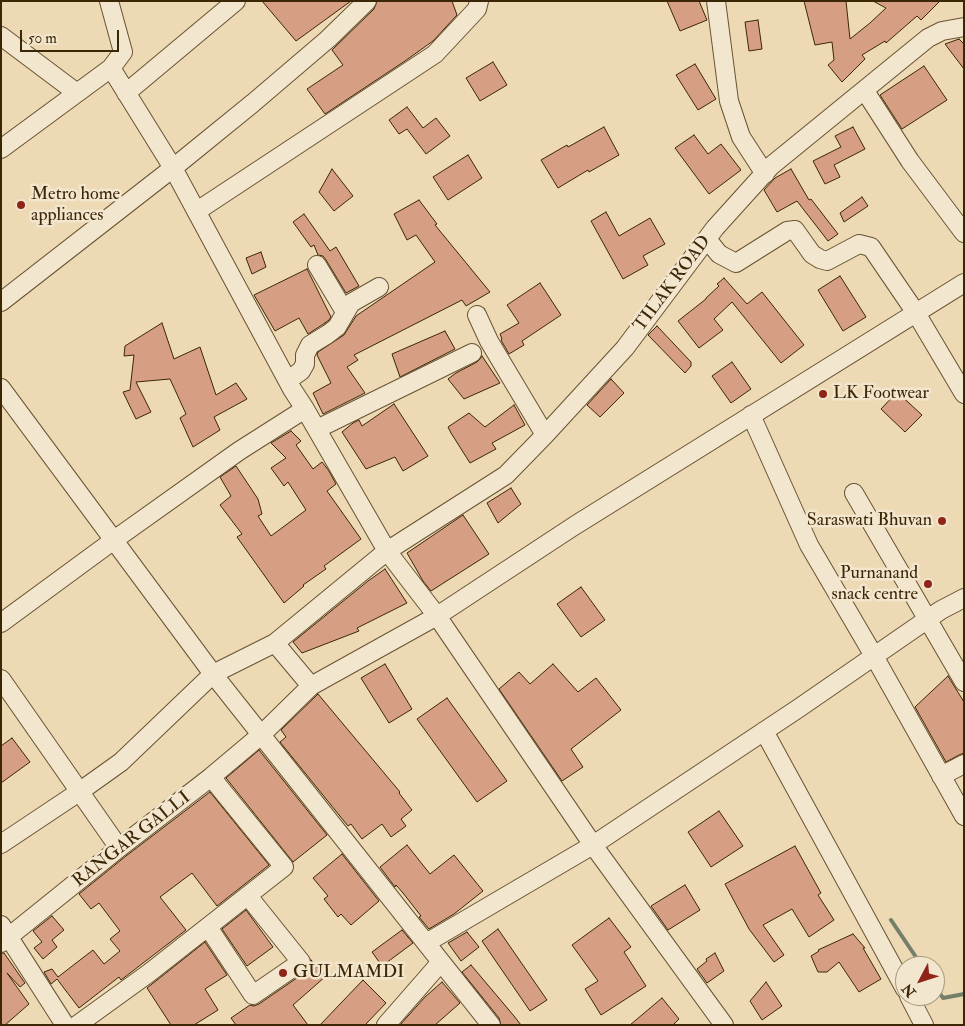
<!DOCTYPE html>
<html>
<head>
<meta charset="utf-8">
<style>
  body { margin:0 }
  #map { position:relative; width:965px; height:1026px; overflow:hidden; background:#edd9b4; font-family:"IM FELL Double Pica",serif }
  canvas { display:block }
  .frame { position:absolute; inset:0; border:2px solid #3b2606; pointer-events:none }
  .north { position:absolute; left:895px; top:956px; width:50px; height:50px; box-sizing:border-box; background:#f3e6ce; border:1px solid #a9997e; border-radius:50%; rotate:230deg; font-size:14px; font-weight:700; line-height:20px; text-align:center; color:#3b2606 }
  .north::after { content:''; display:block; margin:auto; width:18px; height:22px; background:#8f2418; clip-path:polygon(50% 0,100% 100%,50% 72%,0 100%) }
  .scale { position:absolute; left:20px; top:30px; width:99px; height:22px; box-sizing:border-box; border:2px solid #3b2606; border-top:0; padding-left:6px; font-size:15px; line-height:18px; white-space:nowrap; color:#3b2606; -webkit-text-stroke:4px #f3e6ce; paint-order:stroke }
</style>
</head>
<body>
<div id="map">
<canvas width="965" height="1026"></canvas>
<div class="frame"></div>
<div class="north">N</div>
<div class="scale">50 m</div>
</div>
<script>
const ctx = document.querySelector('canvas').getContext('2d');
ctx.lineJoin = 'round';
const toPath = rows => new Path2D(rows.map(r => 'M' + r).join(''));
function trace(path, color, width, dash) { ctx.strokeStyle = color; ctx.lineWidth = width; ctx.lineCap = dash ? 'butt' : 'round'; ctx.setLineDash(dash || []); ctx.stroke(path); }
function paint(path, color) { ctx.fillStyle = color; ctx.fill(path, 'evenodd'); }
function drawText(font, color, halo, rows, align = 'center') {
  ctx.font = font + ' "IM FELL Double Pica",serif'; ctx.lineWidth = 5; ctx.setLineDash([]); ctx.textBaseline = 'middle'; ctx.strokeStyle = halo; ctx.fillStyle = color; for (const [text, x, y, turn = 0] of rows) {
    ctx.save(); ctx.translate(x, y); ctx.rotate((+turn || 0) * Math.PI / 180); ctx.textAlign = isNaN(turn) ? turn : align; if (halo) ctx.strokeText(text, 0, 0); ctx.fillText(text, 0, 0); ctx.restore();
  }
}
const stream = toPath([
  [891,920,922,966],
  [935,986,943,998,964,994]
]);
const building = toPath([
  [262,1,351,1,296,41,262,1],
  [377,1,452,1,457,15,433,41,405,61,325,114,307,89,343,65,332,50,374,9,377,1],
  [667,1,699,1,707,20,680,31,667,1],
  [804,1,846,1,850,39,870,23,886,8,873,1,940,1,921,20,917,16,886,43,885,41,862,55,865,59,842,82,828,65,834,60,832,42,815,45,804,1],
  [758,20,762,49,749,51,745,22,758,20],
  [959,39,964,44,964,69,945,44,959,39],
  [493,62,507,85,480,101,466,78,493,62],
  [695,64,716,99,698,110,676,75,695,64],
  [924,66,947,100,902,129,880,95,924,66],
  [407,107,423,128,436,118,450,136,426,154,407,129,399,134,389,120,407,107],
  [604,127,619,155,589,172,588,170,558,188,541,160,567,145,568,147,604,127],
  [853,127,865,149,834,165,840,177,825,184,813,161,841,147,835,136,853,127],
  [694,135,708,154,721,144,741,170,709,194,675,148,694,135],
  [468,155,482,178,448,200,433,177,468,155],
  [332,169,353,196,334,211,319,192,332,169],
  [791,169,809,200,811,199,838,234,828,241,797,201,777,212,764,190,775,178,791,169],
  [862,197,868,206,844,222,840,213,862,197],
  [419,200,437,224,435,225,490,292,466,306,462,300,354,355,358,360,347,367,365,393,323,414,313,393,331,383,317,355,318,352,344,335,356,316,435,262,416,235,407,240,394,214,419,200],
  [606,212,619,236,650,218,665,244,643,256,648,265,623,279,591,221,606,212],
  [304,214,330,251,336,247,359,286,346,293,326,260,323,256,318,255,314,245,311,247,293,222,304,214],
  [261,252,266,267,252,274,246,258,261,252],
  [307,269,331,317,329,320,322,325,308,334,299,318,275,331,254,295,307,269],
  [840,276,866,317,843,331,818,290,840,276],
  [724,278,747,304,762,292,804,345,781,363,732,302,714,319,723,330,699,348,678,321,706,299,706,298,719,286,717,284,724,278],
  [540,283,561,315,522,341,524,345,509,354,501,340,502,339,500,334,519,323,507,305,540,283],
  [162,323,174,359,200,347,216,395,236,383,247,399,214,417,220,430,193,447,180,418,186,414,170,379,136,382,151,412,136,419,123,392,130,390,134,355,124,356,125,346,162,323],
  [657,326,691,362,691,366,685,373,648,335,657,326],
  [445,331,455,349,400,377,392,354,445,331],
  [482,356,500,383,464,399,448,379,456,373,477,362,480,359,482,356],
  [732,362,751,389,731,403,712,376,732,362],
  [611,379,624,393,600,417,587,405,611,379],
  [897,392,922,415,905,432,881,409,897,392],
  [394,404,428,456,403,471,395,457,366,469,342,432,353,423,359,420,362,426,394,404],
  [514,405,525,425,492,443,496,449,470,463,451,433,448,427,469,413,485,427,514,405],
  [291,431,301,441,296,445,313,469,322,462,329,471,336,484,327,491,361,539,324,566,326,569,303,585,304,586,284,603,237,537,242,534,220,505,231,496,220,477,236,466,258,499,262,514,258,516,271,536,306,510,288,482,284,486,271,468,286,458,271,443,291,431],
  [511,488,521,504,498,523,487,503,511,488],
  [463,515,489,554,431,591,423,581,407,553,463,515],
  [385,569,407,603,357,628,359,631,302,653,293,642,368,581,385,569],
  [581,587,605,620,581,637,557,604,581,587],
  [385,664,412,709,389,723,361,678,385,664],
  [553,664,578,692,596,678,621,710,571,749,583,767,562,781,499,689,519,672,530,684,553,664],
  [948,676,964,702,964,753,959,755,946,762,915,707,948,676],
  [318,694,400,792,399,793,412,810,401,819,406,826,391,837,382,824,362,839,351,824,348,826,280,742,286,737,281,730,318,694],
  [447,698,507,781,477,802,417,719,447,698],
  [12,738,30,762,1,783,1,746,12,738],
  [259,750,327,835,293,862,226,778,259,750],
  [210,792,269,865,217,906,192,873,160,897,186,930,121,980,119,977,79,1008,57,979,51,984,44,972,52,969,58,977,93,950,104,964,120,951,110,939,120,931,99,903,91,909,79,894,126,856,210,792],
  [719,811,743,846,711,867,688,832,719,811],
  [407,845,430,874,454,855,483,891,454,914,429,929,419,917,421,916,403,893,396,885,395,887,380,867,407,845],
  [795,846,821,893,818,895,834,920,809,937,792,909,763,925,784,955,774,962,749,929,725,884,795,846],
  [342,854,379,901,351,925,341,914,338,917,324,899,328,896,313,878,342,854],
  [685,885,700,910,668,930,651,906,685,885],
  [246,910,273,947,247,966,222,929,246,910],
  [52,916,64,930,52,940,57,947,43,959,34,948,42,942,33,931,52,916],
  [609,918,631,947,624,952,646,986,601,1015,585,989,598,981,572,945,609,918],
  [498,929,547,1000,530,1011,482,941,498,929],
  [402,930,413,943,382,966,372,952,402,930],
  [467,932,479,947,461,961,448,943,467,932],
  [853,934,865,948,863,948,881,979,859,992,839,962,827,972,818,972,811,956,819,951,818,950,853,934],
  [205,942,227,975,205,989,218,1010,194,1025,171,1025,147,988,205,942],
  [1,953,4,953,25,983,20,987,7,973,29,1004,5,1025,1,1025,1,953],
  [715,953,724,971,707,983,697,969,707,961,706,959,715,953],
  [311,960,326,976,293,1005,308,1025,236,1025,231,1018,250,1005,254,1006,259,1004,307,971,311,966,311,960],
  [471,965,514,1016,521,1025,501,1025,499,1018,462,972,471,965],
  [363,980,386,1003,365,1025,320,1025,363,980],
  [442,982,460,1003,435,1025,400,1025,425,997,442,982],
  [766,982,782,1006,762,1020,750,1001,766,982],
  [662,998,679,1019,673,1025,630,1025,662,998]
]);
const minor = toPath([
  [109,1,123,52,111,68,173,168,292,389,305,409,387,551,437,616,593,845,724,1025],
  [716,1,729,101,741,137,765,174],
  [1,36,77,93],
  [865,91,910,161,964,233],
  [126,93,236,1],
  [1,149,111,68],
  [197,211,435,54,477,9,479,1],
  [707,239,719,254,736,263,787,231,795,230,812,254,820,259,827,261,859,244,871,247,916,313,964,394],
  [317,265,345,312],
  [1,302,173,168,253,103,328,39,367,1],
  [477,315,489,341,545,435],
  [288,380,301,371,305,364,305,355,310,345,328,334,337,327,351,303,379,287],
  [1,388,213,674,491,1025],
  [751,415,809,545,874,656,964,816],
  [317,429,472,353],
  [854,493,964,682],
  [1,623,114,540,239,451,305,409],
  [275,643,311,686],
  [1,679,119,848],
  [764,731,905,989],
  [941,776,964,764],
  [1,844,79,792,121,762,213,674,275,643,387,551,506,475,545,435,625,348,715,228,771,166,928,38,942,31,964,27],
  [1,925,65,1025],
  [208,927,253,995,301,962,248,896],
  [1,943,119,848,211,777,261,735,311,686,437,616,574,526,964,283],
  [426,943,593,845,799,708,941,610,964,598],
  [909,996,924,1025],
  [77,1025,149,973,284,867,211,777],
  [386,1025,441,962]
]);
const markers = [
  [21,205,5,"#8f2418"],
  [823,394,5,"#8f2418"],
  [942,521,5,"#8f2418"],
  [928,584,5,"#8f2418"],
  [283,973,5,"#8f2418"]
];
const poiNames = [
  ["Metro home",31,195],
  ["appliances",31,216],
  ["LK Footwear",833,394],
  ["Saraswati Bhuvan",932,521,"right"],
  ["Purnanand",918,574,"right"],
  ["snack centre",918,595,"right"],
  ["GULMAMDI",293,973]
];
const streetNames = [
  ["TILAK ROAD",673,284,-53],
  ["RANGAR GALLI",132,840,-38]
];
trace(stream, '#737f69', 4);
paint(building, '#d69f83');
trace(building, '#3b2606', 1);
trace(minor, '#685332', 20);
trace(minor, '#f3e6ce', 18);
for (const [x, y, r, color] of markers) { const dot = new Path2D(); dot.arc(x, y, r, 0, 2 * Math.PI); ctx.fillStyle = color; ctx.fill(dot); trace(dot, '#f3e6ce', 2); }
drawText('18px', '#3b2606', '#f3e6ce', poiNames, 'left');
drawText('18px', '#3b2606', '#f3e6ce', streetNames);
</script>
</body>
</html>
